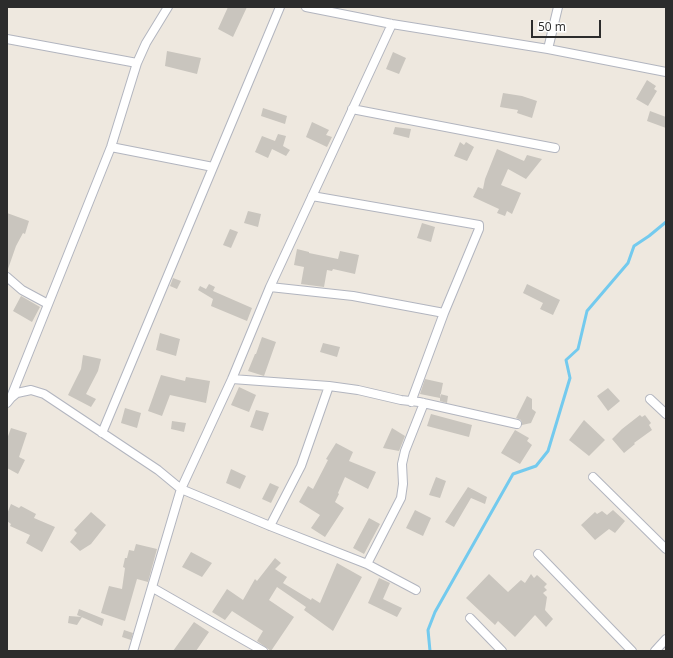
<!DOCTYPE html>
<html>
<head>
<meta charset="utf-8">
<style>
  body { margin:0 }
  #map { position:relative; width:673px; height:658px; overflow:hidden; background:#eee8df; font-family:"Open Sans",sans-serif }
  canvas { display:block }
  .frame { position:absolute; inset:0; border:8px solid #2c2c2c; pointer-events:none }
  .scale { position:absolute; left:531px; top:20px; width:70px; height:18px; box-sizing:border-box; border:2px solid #2c2c2c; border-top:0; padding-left:5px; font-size:12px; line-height:14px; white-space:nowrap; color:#2c2c2c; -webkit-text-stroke:3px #fff; paint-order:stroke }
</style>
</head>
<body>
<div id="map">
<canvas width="673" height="658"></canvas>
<div class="frame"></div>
<div class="scale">50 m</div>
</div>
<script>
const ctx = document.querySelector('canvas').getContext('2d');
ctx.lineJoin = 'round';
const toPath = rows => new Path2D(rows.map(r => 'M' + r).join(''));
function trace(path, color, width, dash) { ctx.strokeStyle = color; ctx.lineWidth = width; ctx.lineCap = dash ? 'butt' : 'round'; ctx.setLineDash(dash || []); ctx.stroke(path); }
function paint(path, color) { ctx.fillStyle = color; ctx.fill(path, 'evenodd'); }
const stream = toPath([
  [430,651,428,630,435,612,513,474,536,466,548,451,570,378,566,360,578,349,587,311,628,263,634,246,649,236,666,222]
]);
const building = toPath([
  [228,7,247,7,233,37,218,29],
  [167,51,201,58,197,74,165,66],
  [393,52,406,58,399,74,386,69],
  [647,80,656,86,654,89,657,91,648,106,636,99],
  [503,93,522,96,537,101,532,118,517,113,518,110,500,107],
  [263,108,287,116,285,124,261,116],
  [650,111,666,117,666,128,647,121],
  [312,122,329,130,326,135,332,137,327,147,306,137],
  [395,127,411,129,409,138,393,134],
  [278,134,286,136,283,146,290,150,286,156,272,149,268,158,255,152,262,136,275,141],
  [460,142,464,145,466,142,474,147,467,161,454,156],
  [497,149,524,161,527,155,542,159,526,179,508,169,501,185,521,193,512,214,507,211,505,216,497,213,499,209,473,197,478,187,483,189,485,179],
  [248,211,261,214,258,227,244,223],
  [7,213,29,221,25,234,23,233,16,246,8,269],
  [422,223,435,227,431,242,417,238],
  [230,229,238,232,231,248,223,245],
  [297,249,309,252,309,253,338,259,340,251,359,255,355,274,333,269,332,271,327,270,324,287,301,284,304,267,294,265],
  [173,278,181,281,177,289,170,286],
  [209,284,215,287,213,291,252,308,247,321,211,306,213,299,198,290,200,286,206,289],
  [527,284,560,300,553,315,540,309,543,303,523,293],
  [21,296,40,307,32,322,13,311],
  [160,333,180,339,176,356,156,350],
  [262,337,276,342,264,376,248,371,255,354,256,354],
  [323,343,340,347,337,357,320,352],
  [83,355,101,359,98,371,86,394,96,399,91,407,68,395,81,369],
  [161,375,185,381,186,377,210,381,206,403,170,395,162,416,148,411],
  [425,379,443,383,440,398,420,394],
  [239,387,256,395,249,412,231,405],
  [608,388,620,401,608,411,597,396],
  [440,394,448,396,447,403,440,401],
  [527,396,532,399,532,409,536,412,531,423,522,425,521,420,516,418],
  [125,408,141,413,137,428,121,423],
  [256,410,269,413,263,431,250,427],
  [431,414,472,425,469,437,427,426],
  [640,415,642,417,645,415,651,423,649,425,652,430,634,443,635,444,624,453,612,439,622,429],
  [584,420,605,440,589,456,569,440],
  [172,421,186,423,184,432,171,429],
  [11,428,27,433,19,457,25,460,18,474,7,468,7,439],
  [392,428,405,436,399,451,383,448],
  [515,430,529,438,527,441,532,445,520,464,501,453],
  [336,443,353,452,349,461,376,472,368,489,345,477,338,493,339,494,335,502,344,508,325,537,311,528,320,515,299,502,308,486,313,489,328,460,326,459],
  [231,469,246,476,240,489,226,483],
  [436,477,446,481,440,498,429,495],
  [270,483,279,487,271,503,262,499],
  [468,487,487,497,485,504,471,498,454,527,445,522],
  [11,504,19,508,21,506,36,514,34,518,55,527,42,552,26,543,30,535,10,526,11,524,7,521,7,514],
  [415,510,431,518,423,536,406,528],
  [613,510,625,521,615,533,609,529,595,540,581,525,595,512,597,514,602,511,607,515],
  [91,512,106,525,91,544,80,551,70,542,77,533,74,530],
  [369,518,380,524,364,554,353,548],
  [136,544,157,549,148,582,137,579,125,621,101,613,109,586,122,589,125,568,123,567,125,558,127,558,129,550,134,551],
  [191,552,212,563,202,577,182,567],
  [275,558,281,563,275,569,287,577,283,583,311,600,312,598,320,603,337,563,362,577,333,631,304,610,306,607,277,587,269,600,294,617,271,651,257,641,263,631,232,611,225,620,212,612,227,589,243,600,255,579,257,581],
  [489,574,508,592,521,580,525,583,531,574,534,578,537,575,547,584,544,587,547,590,543,593,547,597,545,610,553,619,546,627,535,615,515,637,498,621,495,625,466,598],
  [379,578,390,583,383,599,402,608,397,617,368,603],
  [79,609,104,619,102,626,77,615],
  [69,616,82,617,77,625,68,623],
  [194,622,209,632,196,651,173,651],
  [124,630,133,633,131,640,122,637]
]);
const minor = toPath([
  [306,7,392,24,548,49,666,72],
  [7,39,137,63],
  [548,49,558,7],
  [352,109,555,148],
  [111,147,213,167],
  [312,196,479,225,479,229,444,313,411,402],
  [7,277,22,290,48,304],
  [270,287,353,296,444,313],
  [232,379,329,386,358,390,401,400,419,402,517,424],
  [11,397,111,147,137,63,146,43,168,7],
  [650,399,666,414],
  [7,403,11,398,17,393,31,390,44,394,158,470,181,489,270,526,367,564,416,590],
  [102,433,280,7],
  [593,477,666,549],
  [270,526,301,466,329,386],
  [538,554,632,651],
  [367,564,401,498,403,484,402,464,405,451,424,403],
  [153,588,263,651],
  [470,618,502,651],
  [133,651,181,489,232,379,270,287,392,24],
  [655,651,666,639]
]);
trace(stream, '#73caee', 3);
paint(building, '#c9c5be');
trace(minor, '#b2b5bf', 10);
trace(minor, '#fff', 8);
</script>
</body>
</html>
